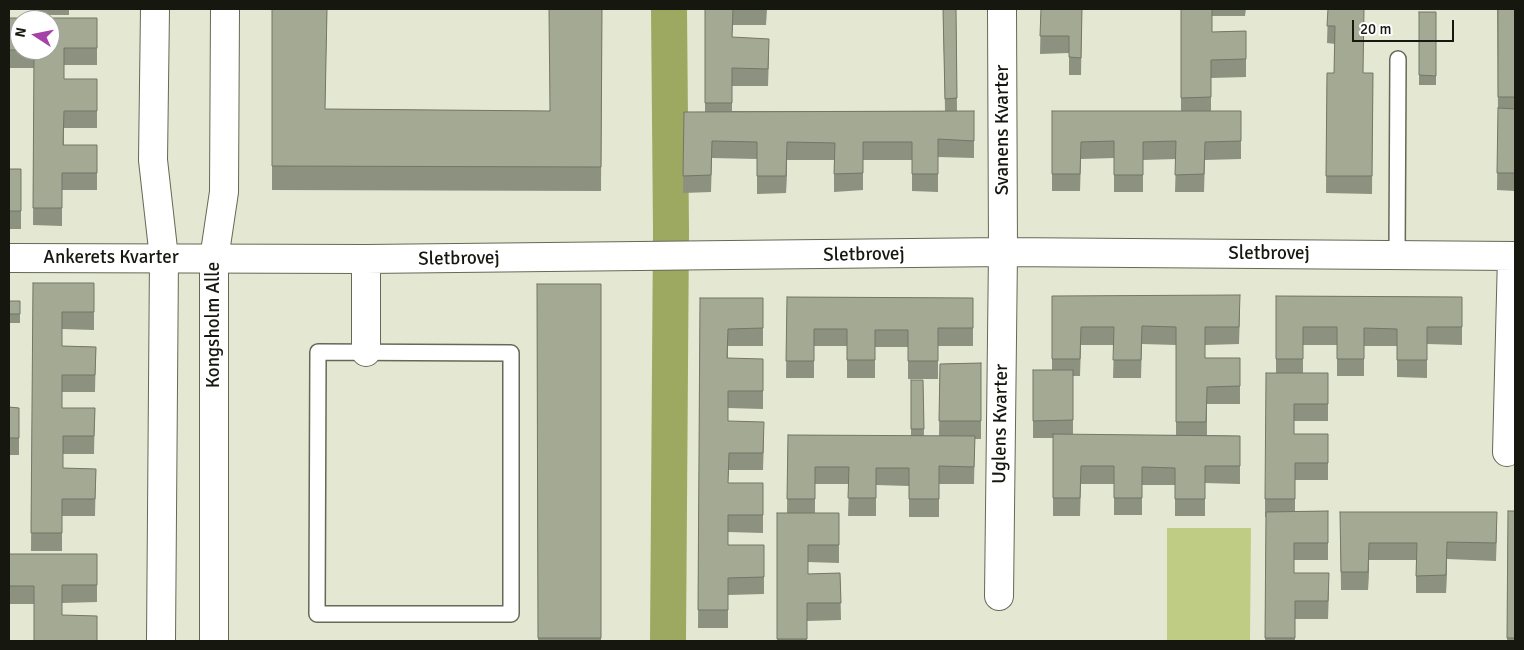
<!DOCTYPE html>
<html>
<head>
<meta charset="utf-8">
<style>
  body { margin:0 }
  #map { position:relative; width:1524px; height:650px; overflow:hidden; background:#e4e8d2; font-family:Signika,sans-serif }
  canvas { display:block }
  .frame { position:absolute; inset:0; border:10px solid #161810; pointer-events:none }
  .north { position:absolute; left:10px; top:10px; width:50px; height:50px; box-sizing:border-box; background:#fff; border:1px solid #a2a39f; border-radius:50%; rotate:281deg; font-size:14px; font-weight:700; line-height:20px; text-align:center; color:#161810 }
  .north::after { content:''; display:block; margin:auto; width:18px; height:22px; background:#a542a8; clip-path:polygon(50% 0,100% 100%,50% 72%,0 100%) }
  .scale { position:absolute; left:1352px; top:20px; width:102px; height:22px; box-sizing:border-box; border:2px solid #161810; border-top:0; padding-left:6px; font-size:15px; line-height:18px; white-space:nowrap; color:#161810; -webkit-text-stroke:4px #fff; paint-order:stroke }
</style>
</head>
<body>
<div id="map">
<canvas width="1524" height="650"></canvas>
<div class="frame"></div>
<div class="north">N</div>
<div class="scale">20 m</div>
</div>
<script>
const ctx = document.querySelector('canvas').getContext('2d');
ctx.lineJoin = 'round';
function paint(path, color) { ctx.fillStyle = color; ctx.fill(path, 'evenodd'); }
const toPath = rows => new Path2D(rows.map(r => 'M' + r).join(''));
function trace(path, color, width, dash) { ctx.strokeStyle = color; ctx.lineWidth = width; ctx.lineCap = dash ? 'butt' : 'round'; ctx.setLineDash(dash || []); ctx.stroke(path); }
function drawText(font, color, halo, rows, align = 'center') {
  ctx.font = font + ' Signika,sans-serif'; ctx.lineWidth = 4; ctx.setLineDash([]); ctx.textBaseline = 'middle'; ctx.strokeStyle = halo; ctx.fillStyle = color; for (const [text, x, y, turn = 0] of rows) {
    ctx.save(); ctx.translate(x, y); ctx.rotate((+turn || 0) * Math.PI / 180); ctx.textAlign = isNaN(turn) ? turn : align; if (halo) ctx.strokeText(text, 0, 0); ctx.fillText(text, 0, 0); ctx.restore();
  }
}
const green = toPath([
  [1167,528,1251,528,1250,641,1167,641]
]);
const canal = toPath([
  [668,641,671,231,669,9]
]);
const service = toPath([
  [1397,255,1398,59],
  [318,352,511,353,511,614,317,614,318,352]
]);
const minor = toPath([
  [9,258,366,259,1003,252,1515,256],
  [366,352,366,259],
  [1507,452,1512,256],
  [999,596,1003,252,1002,9]
]);
const tertiary = toPath([
  [155,9,153,160,164,258,161,641],
  [214,641,214,259,224,192,225,9]
]);
const wall = toPath([
  [38,9,69,9,69,15,38,15],
  [272,9,327,9,325,109,549,111,602,9,601,191,272,190],
  [705,9,767,9,766,25,733,25,732,37,769,56,768,86,732,86,732,111,945,111,943,9,956,9,957,111,974,111,974,158,938,157,938,192,912,191,912,160,863,160,863,190,834,192,834,160,787,160,786,193,757,194,757,159,712,158,711,192,683,193,684,112,705,112],
  [1041,9,1082,9,1081,75,1069,75,1069,53,1040,54],
  [1181,9,1246,9,1245,16,1212,16,1212,32,1246,31,1246,77,1211,78,1211,111,1241,129,1241,159,1205,160,1204,192,1175,192,1176,159,1143,160,1143,192,1114,192,1114,158,1081,159,1080,191,1052,191,1052,111,1181,111],
  [1328,9,1363,73,1373,73,1372,194,1326,193,1327,73,1334,73,1335,44,1327,43],
  [1497,9,1515,9,1515,191,1497,190,1498,114],
  [1419,12,1436,12,1436,85,1419,85],
  [9,18,97,18,97,65,64,65,64,79,97,79,97,128,64,128,64,145,97,145,97,190,62,190,62,226,33,225,34,68,9,68],
  [9,169,21,169,21,229,9,229],
  [33,283,94,283,94,330,62,329,62,346,96,347,95,392,62,392,62,408,95,408,94,454,63,454,63,468,96,469,95,516,62,516,62,551,31,551],
  [537,284,601,284,601,641,538,641],
  [1052,296,1240,313,1239,344,1205,345,1205,358,1240,376,1240,404,1207,404,1207,435,1240,436,1240,484,1205,483,1205,516,1175,516,1175,485,1142,485,1142,515,1114,515,1114,484,1081,484,1080,516,1053,516,1053,438,1033,438,1033,370,1052,370],
  [1142,344,1176,345,1176,435,1073,435,1073,376,1080,376,1081,345,1114,345,1113,378,1141,378],
  [1276,296,1462,297,1462,345,1427,344,1427,378,1397,377,1397,346,1364,346,1364,376,1337,376,1337,345,1303,345,1303,373,1328,373,1328,421,1294,421,1294,434,1328,434,1328,480,1295,480,1295,511,1328,511,1328,560,1294,560,1294,573,1329,590,1328,619,1295,619,1295,641,1265,641,1266,517,1265,517,1265,499,1276,373],
  [787,297,973,298,973,346,938,346,938,379,908,379,908,347,875,347,875,378,847,378,847,346,814,346,814,378,786,378],
  [700,298,763,315,763,346,728,346,728,358,763,377,763,409,728,408,728,421,764,439,763,470,729,470,728,483,763,483,763,533,728,532,728,545,764,545,764,594,728,595,728,628,698,628],
  [9,301,20,301,20,323,9,323],
  [981,363,981,439,975,439,974,484,939,484,939,517,909,517,909,486,876,485,876,516,848,516,849,484,815,484,815,513,839,513,839,563,808,562,808,574,840,573,841,620,807,621,807,641,777,641,777,513,787,513,788,435,911,436,911,380,923,380,924,436,939,436,940,364],
  [9,407,19,408,19,455,9,455],
  [1508,511,1515,511,1515,641,1507,641],
  [1340,512,1497,530,1496,561,1447,559,1446,593,1416,593,1416,560,1369,560,1368,590,1341,590],
  [9,554,97,554,97,602,62,603,62,615,97,641,34,604,9,604]
]);
const shadedWall = toPath([
  [787,142,787,160,786,193,786,176],
  [1447,542,1447,559,1446,593,1446,575],
  [1369,543,1369,560,1368,590,1368,572]
]);
const building = toPath([
  [272,9,327,9,325,109,550,111,549,9,602,9,601,167,272,166,272,9],
  [705,9,733,9,732,37,769,39,768,69,732,68,732,103,705,103,705,9],
  [943,9,956,9,957,98,945,99,943,9],
  [1041,9,1082,9,1081,58,1069,57,1069,36,1040,36,1041,9],
  [1181,9,1212,9,1212,32,1246,31,1246,59,1211,60,1211,97,1181,98,1181,9],
  [1328,9,1364,9,1363,73,1373,73,1372,176,1326,176,1327,73,1334,73,1335,26,1327,26,1328,9],
  [1498,9,1515,9,1515,97,1498,97,1498,9],
  [1419,12,1436,12,1436,76,1419,75,1419,12],
  [9,18,97,18,97,48,64,48,64,79,97,79,97,111,64,111,63,145,97,145,97,173,62,173,62,208,33,208,34,50,9,50,9,18],
  [20,20,50,20,50,50,20,50,20,20],
  [1498,108,1515,109,1515,173,1497,173,1498,108],
  [974,111,974,141,938,139,938,174,912,174,912,142,863,142,863,173,834,174,835,143,787,142,786,176,757,176,757,142,712,141,711,175,683,176,684,112,974,111],
  [1052,111,1241,111,1241,141,1205,142,1204,174,1175,175,1176,141,1143,142,1143,175,1114,175,1114,141,1081,142,1080,174,1052,174,1052,111],
  [9,169,21,169,21,211,9,211,9,169],
  [33,283,94,283,94,312,62,312,62,346,96,347,95,375,62,375,62,408,95,408,94,436,63,436,63,468,96,469,95,499,62,499,62,533,31,533,33,283],
  [537,284,601,284,601,638,538,638,537,284],
  [1240,295,1239,327,1205,327,1205,358,1240,358,1240,386,1207,387,1206,422,1176,422,1176,327,1142,326,1141,360,1113,360,1114,327,1081,327,1080,359,1052,359,1052,296,1240,295],
  [1276,296,1462,297,1462,327,1427,327,1427,360,1397,360,1397,329,1364,328,1364,359,1337,359,1337,327,1303,327,1303,359,1276,359,1276,296],
  [787,297,973,298,973,328,938,328,938,361,908,361,908,330,875,330,875,360,847,360,847,329,814,329,814,361,786,361,787,297],
  [700,298,763,298,763,328,728,329,727,358,763,359,763,391,728,391,728,421,764,422,763,453,729,453,728,483,763,483,763,515,728,515,728,545,764,545,764,577,728,578,728,610,698,610,700,298],
  [9,301,20,301,20,314,9,314,9,301],
  [981,363,981,421,939,421,940,364,981,363],
  [1033,370,1073,370,1073,420,1033,421,1033,370],
  [1266,373,1328,373,1328,404,1294,404,1294,434,1328,434,1328,463,1295,463,1295,499,1265,499,1266,373],
  [911,380,923,380,924,429,911,429,911,380],
  [9,407,19,408,19,438,9,438,9,407],
  [1053,434,1240,436,1240,466,1205,466,1205,499,1175,499,1175,468,1142,467,1142,498,1114,498,1114,466,1081,466,1080,498,1053,498,1053,434],
  [788,435,975,436,974,467,939,466,939,499,909,499,909,468,876,468,876,498,848,498,849,467,815,467,815,499,787,499,788,435],
  [1328,511,1328,543,1294,543,1294,573,1329,573,1328,601,1295,601,1295,638,1265,638,1266,512,1328,511],
  [1508,511,1515,511,1515,638,1507,638,1508,511],
  [1340,512,1497,512,1496,543,1447,542,1446,575,1416,576,1417,543,1369,543,1368,572,1341,572,1340,512],
  [777,513,839,513,839,545,808,545,808,574,840,573,841,603,807,603,807,639,777,639,777,513],
  [9,554,97,554,97,585,62,585,62,615,97,616,97,641,34,641,34,586,9,586,9,554]
]);
const streetNames = [
  ["Svanens Kvarter",1003,130,-90],
  ["Sletbrovej",1269,254],
  ["Sletbrovej",864,255,-1],
  ["Ankerets Kvarter",111,258],
  ["Sletbrovej",459,259,-1],
  ["Kongsholm Alle",214,325,-90],
  ["Uglens Kvarter",1001,424,-89]
];
paint(green, '#bfcc83');
trace(canal, '#9da961', 36);
trace(service, '#656956', 18);
trace(minor, '#656956', 30);
trace(tertiary, '#656956', 30);
trace(service, '#fff', 15);
trace(minor, '#fff', 28);
trace(tertiary, '#fff', 28);
paint(wall, '#8d917f');
paint(shadedWall, '#737668');
paint(building, '#a4a994');
trace(building, '#737668', 1);
drawText('19px', '#161810', '#fff', streetNames);
</script>
</body>
</html>
